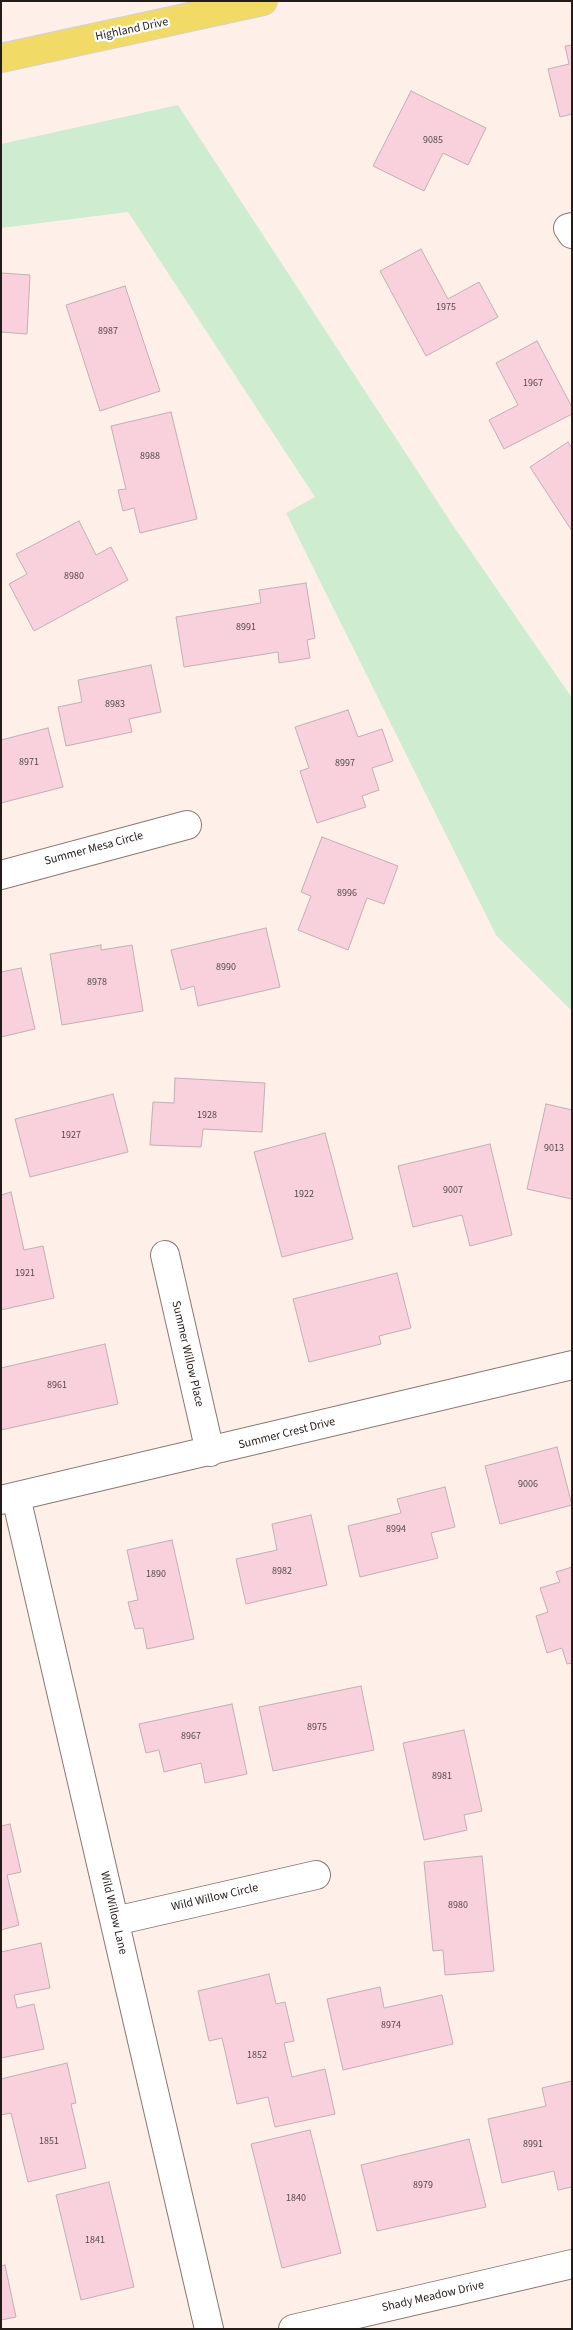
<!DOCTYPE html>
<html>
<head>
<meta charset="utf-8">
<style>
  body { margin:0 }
  #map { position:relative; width:573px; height:2330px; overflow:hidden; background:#feefe8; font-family:"Source Sans 3",sans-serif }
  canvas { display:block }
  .frame { position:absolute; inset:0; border:2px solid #231c19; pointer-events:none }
</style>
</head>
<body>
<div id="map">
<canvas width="573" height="2330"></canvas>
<div class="frame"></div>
</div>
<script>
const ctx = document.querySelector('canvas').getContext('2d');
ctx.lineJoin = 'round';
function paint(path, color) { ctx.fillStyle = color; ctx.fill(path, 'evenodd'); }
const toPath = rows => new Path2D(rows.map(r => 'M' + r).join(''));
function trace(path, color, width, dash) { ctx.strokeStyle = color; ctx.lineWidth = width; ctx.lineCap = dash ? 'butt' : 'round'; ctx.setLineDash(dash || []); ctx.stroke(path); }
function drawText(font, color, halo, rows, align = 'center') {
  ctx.font = font + ' "Source Sans 3",sans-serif'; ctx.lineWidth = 4.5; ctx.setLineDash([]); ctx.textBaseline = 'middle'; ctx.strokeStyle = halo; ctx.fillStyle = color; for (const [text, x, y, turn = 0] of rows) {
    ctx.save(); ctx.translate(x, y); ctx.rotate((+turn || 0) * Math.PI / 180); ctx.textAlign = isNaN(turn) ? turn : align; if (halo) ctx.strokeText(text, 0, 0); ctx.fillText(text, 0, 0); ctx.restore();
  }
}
const green = toPath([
  [178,105,454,527,572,698,572,1011,496,935,286,513,315,497,128,212,1,228,1,144]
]);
const building = toPath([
  [572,45,572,114,560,117,548,69,569,64,565,46,572,45],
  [411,91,486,128,468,165,443,153,424,191,373,166,411,91],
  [421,249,448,299,479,282,498,317,426,356,380,271,421,249],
  [1,273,30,275,27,334,1,332,1,273],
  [125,286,160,391,100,411,66,305,125,286],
  [537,341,572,407,572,414,504,449,489,420,518,405,496,363,537,341],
  [171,412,197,519,140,533,134,508,123,511,118,490,126,489,111,426,171,412],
  [568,442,572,448,572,531,530,467,568,442],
  [79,521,96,555,111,547,128,580,34,631,9,584,27,574,16,554,79,521],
  [306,583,315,638,307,640,310,658,279,663,278,652,184,667,176,617,261,603,259,590,306,583],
  [151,665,161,712,129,719,132,732,66,746,58,707,82,702,78,680,151,665],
  [348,710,358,737,382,729,393,761,372,768,379,790,362,796,366,807,317,823,300,771,309,768,295,727,348,710],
  [48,728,63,787,1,803,1,740,48,728],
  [322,837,398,866,384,904,367,898,348,950,298,930,311,896,301,892,322,837],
  [266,928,280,987,198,1006,194,986,181,990,171,950,266,928],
  [101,945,101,950,132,945,143,1011,62,1025,50,954,101,945],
  [21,968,35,1029,1,1037,1,972,21,968],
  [175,1078,265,1083,262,1132,203,1129,201,1147,150,1145,153,1102,174,1103,175,1078],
  [113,1094,128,1152,30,1177,15,1119,113,1094],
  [546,1104,572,1110,572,1199,527,1189,546,1104],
  [325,1133,353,1239,282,1257,254,1152,325,1133],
  [490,1144,512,1235,470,1246,462,1215,413,1227,398,1166,490,1144],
  [11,1192,24,1250,43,1246,54,1298,1,1310,1,1195,11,1192],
  [397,1273,411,1328,379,1336,381,1344,309,1362,293,1299,397,1273],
  [105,1344,118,1404,1,1430,1,1368,105,1344],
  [557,1447,572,1505,500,1524,485,1466,557,1447],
  [445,1487,455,1527,431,1533,438,1558,360,1577,348,1526,401,1513,397,1499,445,1487],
  [311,1515,327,1585,246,1604,236,1559,277,1550,272,1524,311,1515],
  [172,1540,194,1639,147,1649,143,1628,135,1629,128,1602,138,1600,127,1550,172,1540],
  [572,1567,572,1663,567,1664,562,1648,547,1653,536,1616,548,1612,540,1588,560,1582,556,1572,572,1567],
  [361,1686,374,1750,273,1771,259,1707,361,1686],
  [232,1704,247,1774,205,1783,201,1763,164,1772,159,1750,146,1753,139,1724,232,1704],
  [464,1730,482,1811,464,1815,467,1830,424,1840,403,1743,464,1730],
  [10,1824,21,1872,7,1875,19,1925,1,1930,1,1826,10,1824],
  [482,1856,494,1971,445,1975,443,1950,433,1951,424,1862,482,1856],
  [41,1943,50,1988,14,1995,17,2008,34,2004,44,2049,1,2058,1,1952,41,1943],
  [269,1974,276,2004,285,2002,294,2041,284,2043,292,2077,325,2069,335,2114,275,2127,268,2097,237,2104,222,2038,209,2041,198,1991,269,1974],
  [380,1987,384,2008,442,1995,453,2044,343,2070,327,1999,380,1987],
  [67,2063,76,2103,71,2104,86,2168,28,2182,11,2113,1,2115,1,2079,67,2063],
  [572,2081,572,2187,558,2190,554,2171,502,2183,488,2119,546,2106,542,2088,572,2081],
  [310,2130,341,2253,282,2268,251,2144,310,2130],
  [469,2139,486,2207,377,2231,361,2165,469,2139],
  [109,2182,134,2287,81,2300,56,2195,109,2182],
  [5,2265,16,2317,1,2320,1,2266,5,2265]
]);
const minor = toPath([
  [572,227,568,228,572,234],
  [1,875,187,825],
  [165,1255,210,1452],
  [16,1497,209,2329],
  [1,1500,572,1365],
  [115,1921,316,1875],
  [293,2329,572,2264]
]);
const primary = toPath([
  [1,58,263,1]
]);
const numberNames = [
  ["9085",433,141],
  ["1975",446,308],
  ["8987",108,332],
  ["1967",533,384],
  ["8988",150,457],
  ["8980",74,577],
  ["8991",246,628],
  ["8983",115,705],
  ["8971",29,763],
  ["8997",345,764],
  ["8996",347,894],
  ["8990",226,968],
  ["8978",97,983],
  ["1928",207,1116],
  ["1927",71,1136],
  ["9013",554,1149],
  ["9007",453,1191],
  ["1922",304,1195],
  ["1921",25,1274],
  ["8961",57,1386],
  ["9006",528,1485],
  ["8994",396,1530],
  ["8982",282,1572],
  ["1890",156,1575],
  ["8975",317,1728],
  ["8967",191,1737],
  ["8981",442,1777],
  ["8980",458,1906],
  ["8974",391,2026],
  ["1852",257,2056],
  ["1851",49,2142],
  ["8991",533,2145],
  ["8979",423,2186],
  ["1840",296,2199],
  ["1841",95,2241]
];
const streetNames = [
  ["Highland Drive",132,30,-12],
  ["Summer Mesa Circle",94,849,-15],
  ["Summer Willow Place",187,1354,77],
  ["Summer Crest Drive",287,1434,-14],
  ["Wild Willow Circle",215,1898,-13],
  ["Wild Willow Lane",113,1913,77],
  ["Shady Meadow Drive",433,2297,-13]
];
paint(green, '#ceecd0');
paint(building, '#f9d1dd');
trace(building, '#c2aeb4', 1);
trace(minor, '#897870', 30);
trace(primary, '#d3d2d1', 30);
trace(minor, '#fff', 28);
trace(primary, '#f1da66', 28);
drawText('10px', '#58494a', null, numberNames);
drawText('12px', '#231c19', '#fff', streetNames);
</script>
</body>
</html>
